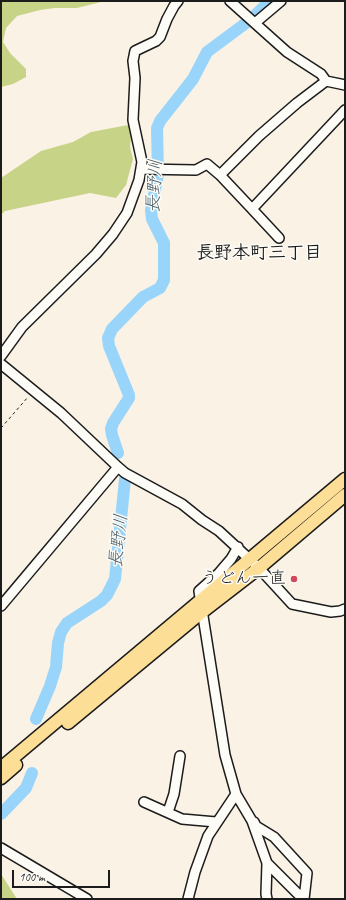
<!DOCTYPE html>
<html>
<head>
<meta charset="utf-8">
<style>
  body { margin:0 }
  #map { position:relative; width:346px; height:900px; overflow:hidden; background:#faf2e5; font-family:Caveat,sans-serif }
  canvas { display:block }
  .frame { position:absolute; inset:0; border:2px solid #1c1c1c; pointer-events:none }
  .scale { position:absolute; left:12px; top:870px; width:98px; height:18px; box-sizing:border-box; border:2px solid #1c1c1c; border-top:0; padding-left:5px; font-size:12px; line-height:14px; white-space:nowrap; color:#1c1c1c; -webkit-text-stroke:3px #fdfcf7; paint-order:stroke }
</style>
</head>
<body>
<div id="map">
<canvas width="346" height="900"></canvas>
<div class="frame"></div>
<div class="scale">100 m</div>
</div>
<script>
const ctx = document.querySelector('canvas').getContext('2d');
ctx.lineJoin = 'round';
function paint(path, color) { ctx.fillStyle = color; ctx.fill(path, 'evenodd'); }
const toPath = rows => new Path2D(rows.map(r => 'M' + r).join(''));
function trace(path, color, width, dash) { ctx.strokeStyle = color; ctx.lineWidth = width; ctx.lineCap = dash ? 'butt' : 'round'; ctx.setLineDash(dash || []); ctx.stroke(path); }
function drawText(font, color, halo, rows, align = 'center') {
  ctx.font = font + ' Caveat,"Klee One",sans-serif'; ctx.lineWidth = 3; ctx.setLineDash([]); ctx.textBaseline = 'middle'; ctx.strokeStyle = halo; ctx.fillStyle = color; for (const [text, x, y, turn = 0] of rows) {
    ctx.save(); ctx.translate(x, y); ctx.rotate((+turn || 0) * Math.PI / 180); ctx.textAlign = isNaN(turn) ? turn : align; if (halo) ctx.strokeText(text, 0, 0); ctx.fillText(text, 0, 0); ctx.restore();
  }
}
const green = toPath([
  [1,1,105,1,77,8,55,8,40,10,17,16,6,28,3,42,10,53,26,69,26,77,13,84,1,87],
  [128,125,132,128,130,147,133,159,126,185,116,198,90,193,5,211,1,215,1,178,41,151,73,142,91,132],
  [1,874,3,877,17,899,1,899]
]);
const river = toPath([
  [118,453,112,435,111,429,113,423,129,398,129,395,109,346,108,338,112,329,143,297,160,288,164,280,164,243,152,219,151,210,158,174,157,128,160,121,193,79,207,52,250,20,270,1],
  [36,719,50,686,56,667,58,643,61,632,67,623,101,601,107,595,115,579,125,479],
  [1,814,26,788,32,773]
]);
const path = toPath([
  [1,428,28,397]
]);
const minor = toPath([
  [230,1,287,52,321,74,326,81,345,85],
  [255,23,281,1],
  [141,169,196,170,207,164,220,175,252,209],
  [220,175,259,136,297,103,326,81],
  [279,238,252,209,345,110],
  [1,356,22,327,96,254,113,234,127,213,139,180,142,162,133,120,135,78,133,61,135,51,156,41,160,37,167,19,174,6,178,1],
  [1,364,61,413,118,467,125,473,182,504,202,520,219,531,259,568,292,604,331,612,340,611,345,609],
  [238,547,231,559,219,573,199,591,225,755,236,794,252,821,267,863,303,899],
  [1,606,118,467],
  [144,802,182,819,216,822],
  [168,812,174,794,180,756],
  [254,822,256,826,274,837,307,873,304,899],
  [1,848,87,899],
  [267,863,266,894,267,899],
  [188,899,195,872,208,836,236,794]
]);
const major = toPath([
  [68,723,202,612,259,568,345,495],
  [1,768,345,479],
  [1,778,16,765]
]);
const markers = [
  [294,579,4,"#d1495b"]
];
const poiNames = [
  ["うどん一直",286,579]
];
const waterNames = [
  ["長野川",155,186,-87],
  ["長野川",119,541,-84]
];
const neighbourhoodNames = [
  ["長野本町三丁目",259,253]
];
paint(green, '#c7d387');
trace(river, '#99d5fa', 12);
trace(minor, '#1c1c1c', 12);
trace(major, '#1c1c1c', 15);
trace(path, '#1c1c1c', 1, [3, 3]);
trace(minor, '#fdfcf7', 9);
trace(major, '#fdde96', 12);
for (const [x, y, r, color] of markers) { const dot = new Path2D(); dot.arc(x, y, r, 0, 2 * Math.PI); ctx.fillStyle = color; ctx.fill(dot); trace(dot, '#fdfcf7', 1.5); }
drawText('17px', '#1c1c1c', '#fdfcf7', poiNames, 'right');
drawText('italic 18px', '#485d6a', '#fdfcf7', waterNames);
drawText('bold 18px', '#1c1c1c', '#fdfcf7', neighbourhoodNames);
</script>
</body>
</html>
